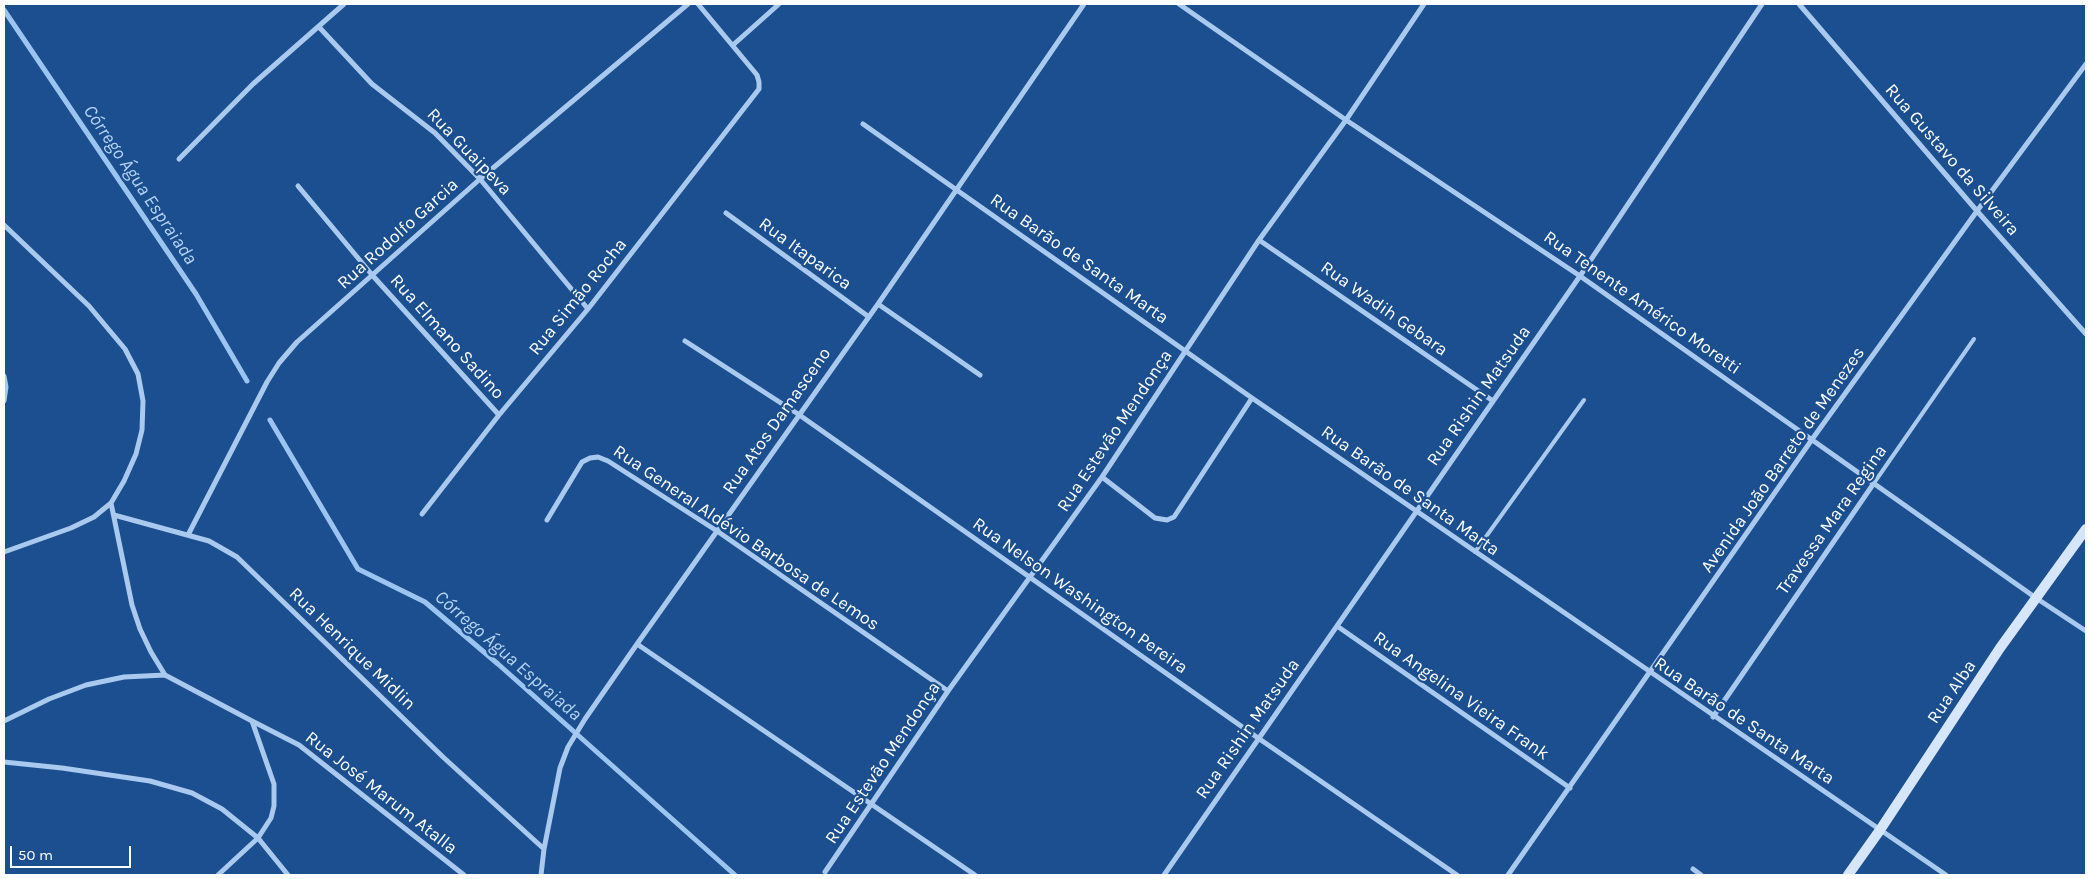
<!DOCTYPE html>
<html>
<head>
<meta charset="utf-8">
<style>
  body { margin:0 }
  #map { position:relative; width:2090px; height:879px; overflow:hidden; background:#1b4f8f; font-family:Karla,sans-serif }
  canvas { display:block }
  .frame { position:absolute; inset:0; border:5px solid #fff; pointer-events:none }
  .scale { position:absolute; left:10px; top:846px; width:121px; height:22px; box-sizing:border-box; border:2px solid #fff; border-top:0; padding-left:6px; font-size:15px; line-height:18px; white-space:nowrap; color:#fff; -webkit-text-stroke:4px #1b4f8f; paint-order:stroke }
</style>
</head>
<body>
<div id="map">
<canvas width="2090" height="879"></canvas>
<div class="frame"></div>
<div class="scale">50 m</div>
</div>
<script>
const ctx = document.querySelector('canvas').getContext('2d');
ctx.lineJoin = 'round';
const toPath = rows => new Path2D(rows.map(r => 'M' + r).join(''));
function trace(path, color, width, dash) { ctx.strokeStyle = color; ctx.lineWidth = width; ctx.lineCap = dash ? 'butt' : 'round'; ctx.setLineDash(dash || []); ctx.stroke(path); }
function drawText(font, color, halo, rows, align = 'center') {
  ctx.font = font + ' Karla,sans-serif'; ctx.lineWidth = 4.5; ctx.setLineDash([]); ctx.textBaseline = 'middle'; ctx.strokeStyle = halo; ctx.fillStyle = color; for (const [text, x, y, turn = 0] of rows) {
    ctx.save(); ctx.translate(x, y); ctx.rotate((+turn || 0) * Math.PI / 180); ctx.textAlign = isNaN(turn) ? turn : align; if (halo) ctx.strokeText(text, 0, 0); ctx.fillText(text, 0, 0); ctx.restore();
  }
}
const stream = toPath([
  [4,10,196,294,247,381],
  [270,420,358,569,425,602,498,664,735,875]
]);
const lane = toPath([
  [1874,483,1974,339],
  [1475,552,1584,400]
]);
const street = toPath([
  [1179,4,1346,120,1580,276,2036,598,2086,631],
  [1799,4,1977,211,2086,334],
  [319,27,372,84,435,133,480,179,588,309],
  [733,45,779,4],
  [863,124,1252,398,1946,875],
  [179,159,253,84,344,4],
  [298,186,373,276,499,415],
  [726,213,869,317],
  [4,225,89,306,125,349,138,374,143,401,142,430,136,454,124,481,111,503,94,517,71,528,4,552],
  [1259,240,1493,401],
  [878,304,980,375],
  [685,341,798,414,1258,738,1457,875],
  [4,376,6,387,4,401],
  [1102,477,1155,518,1167,520,1174,517,1252,398],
  [111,503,132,605,140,629,151,652,165,675,252,721,274,784,274,806,271,818,258,838,218,875],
  [422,514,499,415,588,309,759,89,759,82,757,75,698,4],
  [114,515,209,541,237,557,443,757,544,849],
  [547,520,582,462,590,458,598,457,608,461,717,531,948,691],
  [188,535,267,382,279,363,297,342,480,179,688,4],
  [1337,626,1570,788],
  [637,644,975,875],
  [1713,717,1874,483],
  [4,721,49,699,86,685,124,677,165,675],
  [252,721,299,745,464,875],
  [4,762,62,768,150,781,192,793,222,809,258,838,288,875],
  [1693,869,1701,875],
  [825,872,948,691,1102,477,1259,240,1346,120,1424,4],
  [541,875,544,849,560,768,568,747,585,719,637,644,878,304,1084,4],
  [1164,875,1580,276,1762,4],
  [1508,875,1813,438,1977,211,2086,64]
]);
const secondary = toPath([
  [1848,875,1880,830,2000,648,2086,529]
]);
const streetNames = [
  ["Rua Guaipeva",469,152,46],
  ["Rua Gustavo da Silveira",1952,160,49],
  ["Rua Rodolfo Garcia",398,234,-42],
  ["Rua Itaparica",805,254,36],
  ["Rua Barão de Santa Marta",1079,259,35],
  ["Rua Simão Rocha",578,297,-51],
  ["Rua Tenente Américo Moretti",1642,303,35],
  ["Rua Wadih Gebara",1384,309,35],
  ["Rua Elmano Sadino",447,337,48],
  ["Rua Rishin Matsuda",1479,396,-55],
  ["Rua Atos Damasceno",777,421,-55],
  ["Rua Estevão Mendonça",1115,431,-56],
  ["Avenida João Barreto de Menezes",1783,460,-55],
  ["Rua Barão de Santa Marta",1410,491,35],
  ["Travessa Mara Regina",1832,520,-55],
  ["Rua General Aldévio Barbosa de Lemos",746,538,34],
  ["Rua Nelson Washington Pereira",1080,596,35],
  ["Rua Henrique Midlin",352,649,44],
  ["Rua Alba",1952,692,-56],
  ["Rua Angelina Vieira Frank",1461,696,35],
  ["Rua Barão de Santa Marta",1744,721,34],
  ["Rua Rishin Matsuda",1248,729,-55],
  ["Rua Estevão Mendonça",883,763,-56],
  ["Rua José Marum Atalla",381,793,38]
];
const waterNames = [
  ["Córrego Água Espraiada",140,185,56],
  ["Córrego Água Espraiada",508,656,41]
];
trace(stream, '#9cc4f0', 5);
trace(lane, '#a9c9ee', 4);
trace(street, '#a9c9ee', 5);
trace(secondary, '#d6e6fa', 10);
drawText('18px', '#fff', '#1b4f8f', streetNames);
drawText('italic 19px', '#b5d3f5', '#1b4f8f', waterNames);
</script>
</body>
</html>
